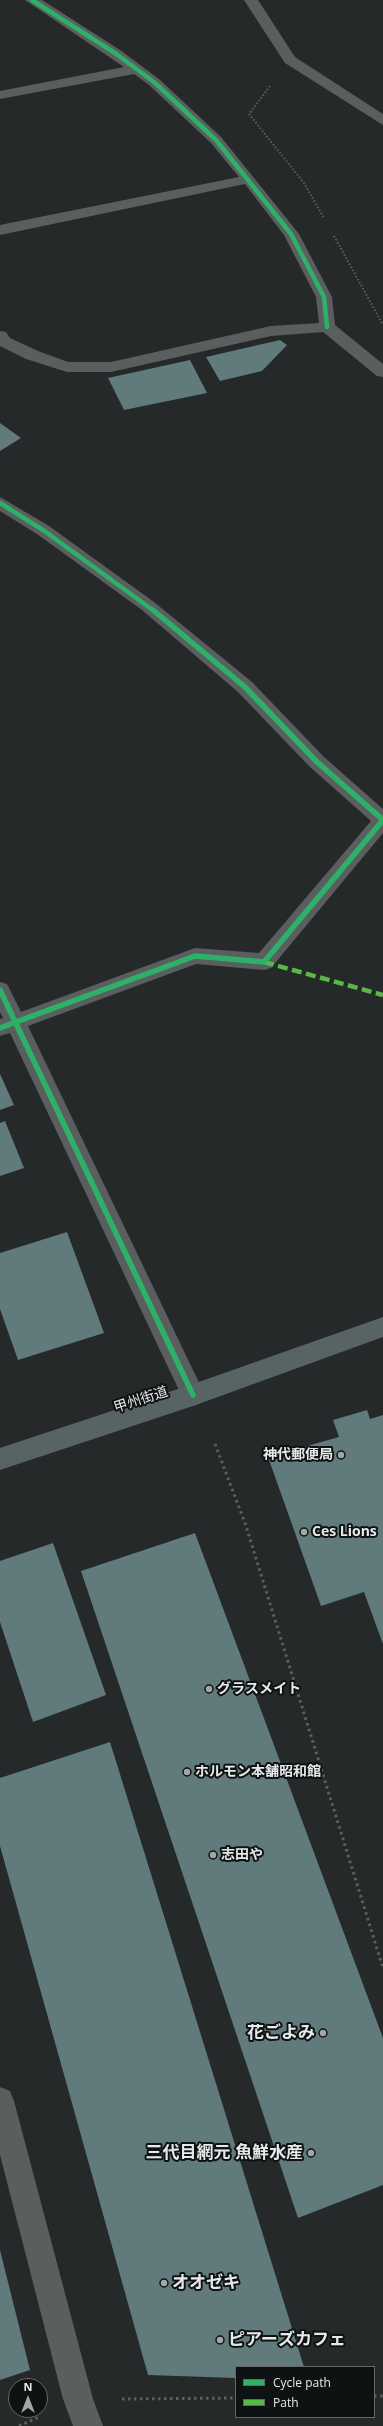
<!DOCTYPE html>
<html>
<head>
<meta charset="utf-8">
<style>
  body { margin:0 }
  #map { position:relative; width:383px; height:2426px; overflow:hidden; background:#252929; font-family:"Open Sans",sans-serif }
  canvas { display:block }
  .legend { position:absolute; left:235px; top:2366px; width:140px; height:52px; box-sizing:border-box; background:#0f1212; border:1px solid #656868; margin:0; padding:5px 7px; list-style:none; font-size:12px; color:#e6e9ea }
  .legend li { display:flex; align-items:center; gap:8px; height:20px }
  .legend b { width:20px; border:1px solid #656868 }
  .north { position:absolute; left:8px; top:2378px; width:40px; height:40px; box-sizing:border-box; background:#0f1212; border:1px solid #656868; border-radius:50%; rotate:0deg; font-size:11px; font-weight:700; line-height:16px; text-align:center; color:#e6e9ea }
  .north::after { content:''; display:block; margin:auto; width:14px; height:18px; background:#a2a6a6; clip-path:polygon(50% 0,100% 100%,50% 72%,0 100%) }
</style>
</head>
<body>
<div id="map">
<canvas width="383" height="2426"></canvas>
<ul class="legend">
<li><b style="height:5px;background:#2db169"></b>Cycle path</li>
<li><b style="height:5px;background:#58b947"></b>Path</li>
</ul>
<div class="north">N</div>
</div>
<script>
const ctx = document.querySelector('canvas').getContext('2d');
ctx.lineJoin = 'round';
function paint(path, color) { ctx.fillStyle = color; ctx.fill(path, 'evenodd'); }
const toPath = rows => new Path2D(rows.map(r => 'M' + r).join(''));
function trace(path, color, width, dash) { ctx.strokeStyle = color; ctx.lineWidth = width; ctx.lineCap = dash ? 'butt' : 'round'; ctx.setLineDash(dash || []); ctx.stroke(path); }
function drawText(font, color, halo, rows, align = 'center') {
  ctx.font = font + ' "Open Sans","Noto Sans JP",sans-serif'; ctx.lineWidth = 4; ctx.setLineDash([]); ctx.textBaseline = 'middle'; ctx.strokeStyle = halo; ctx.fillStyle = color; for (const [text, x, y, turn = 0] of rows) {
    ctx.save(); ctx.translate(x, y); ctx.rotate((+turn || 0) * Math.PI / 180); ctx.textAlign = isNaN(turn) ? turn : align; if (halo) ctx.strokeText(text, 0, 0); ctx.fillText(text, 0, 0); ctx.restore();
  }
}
const building = toPath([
  [280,340,287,345,262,371,220,381,206,357],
  [190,360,207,393,124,410,108,378],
  [0,423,21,438,0,451],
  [0,1074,14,1105,0,1110],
  [5,1121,24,1168,0,1176,0,1123],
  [67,1232,104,1333,18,1360,0,1309,0,1253],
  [367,1410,370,1419,383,1415,383,1644,364,1592,321,1606,268,1457,339,1437,333,1420],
  [195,1533,383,2038,383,2185,298,2218,81,1571],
  [53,1543,106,1695,33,1722,0,1622,0,1561],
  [110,1742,304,2367,236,2367,236,2378,148,2375,0,1846,0,1778],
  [0,2250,30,2370,0,2380]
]);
const pathFar1 = toPath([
  [270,86,249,114,304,183,324,218],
  [334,236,383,325]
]);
const path = toPath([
  [215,1444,245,1523,383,1968],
  [374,2396,383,2396],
  [122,2399,236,2398],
  [19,2426,41,2416]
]);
const minor = toPath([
  [25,0,42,0,120,50,159,79,221,137,299,234,332,297,335,325,383,364,383,377,377,376,323,332,271,336,111,372,67,372,26,359,0,346,0,331,6,332,10,338,38,351,68,362,111,362,271,326,319,323,316,297,284,235,245,184,0,235,0,225,239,177,211,143,149,85,134,74,0,99,0,91,124,67,25,0],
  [244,0,258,0,295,57,383,114,383,125,285,63,244,0],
  [0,497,49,526,154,602,252,682,324,757,383,809,383,833,271,968,264,970,196,964,28,1026,205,1395,201,1403,193,1406,185,1403,10,1033,0,1036,0,1019,3,1018,0,1012,0,982,7,984,21,1012,195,948,259,953,371,821,310,767,238,692,142,610,37,534,0,511,0,497],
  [0,2087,10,2091,14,2101,93,2399,103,2426,73,2426,63,2399,0,2155,0,2087]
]);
const highway = toPath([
  [383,1317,383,1337,193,1406,0,1470,0,1448,193,1384,383,1317]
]);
const quiet = toPath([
  [264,962,383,995]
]);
const cyclewayFar1 = toPath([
  [32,0,115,53,154,82,216,140,291,234,324,297,327,327],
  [0,503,43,530,154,611]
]);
const cycleway = toPath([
  [0,990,193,1395],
  [0,1028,195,956,264,962,383,820,317,762,245,687,153,610]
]);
const markers = [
  [341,1455,4,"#a2a6a6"],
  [304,1532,4,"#a2a6a6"],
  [209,1689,4,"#a2a6a6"],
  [187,1772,4,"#a2a6a6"],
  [213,1855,4,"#a2a6a6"],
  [323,2033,4,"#a2a6a6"],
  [311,2153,4,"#a2a6a6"],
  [164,2283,4,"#a2a6a6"],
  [220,2340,4,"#a2a6a6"]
];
const streetNames = [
  ["甲州街道",141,1400,-18]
];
const poiNames = [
  ["神代郵便局",333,1455,"right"],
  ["Ces Lions",312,1532],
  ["グラスメイト",217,1689],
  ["ホルモン本舗昭和館",195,1772],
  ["志田や",221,1855]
];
const nearPoinames = [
  ["花ごよみ",315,2033],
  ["三代目網元 魚鮮水産",303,2153],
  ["オオゼキ",172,2283,"left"],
  ["ピアーズカフェ",228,2340,"left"]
];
paint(building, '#617a7b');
trace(pathFar1, '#5e6060', 2, [1.5, 2]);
trace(path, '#5e6060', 3, [2.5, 3.5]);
paint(minor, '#5b5e5e');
paint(highway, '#576364');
trace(quiet, '#58b947', 4.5, [10, 4.5]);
trace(cyclewayFar1, '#2db169', 4.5);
trace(cycleway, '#2db169', 5.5);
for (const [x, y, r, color] of markers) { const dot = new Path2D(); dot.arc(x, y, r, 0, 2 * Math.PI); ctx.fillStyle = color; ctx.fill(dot); trace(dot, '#0f1212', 1.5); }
drawText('14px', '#e6e9ea', '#0f1212', streetNames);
drawText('bold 14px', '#e6e9ea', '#0f1212', poiNames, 'left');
drawText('bold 17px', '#e6e9ea', '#0f1212', nearPoinames, 'right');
</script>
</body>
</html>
